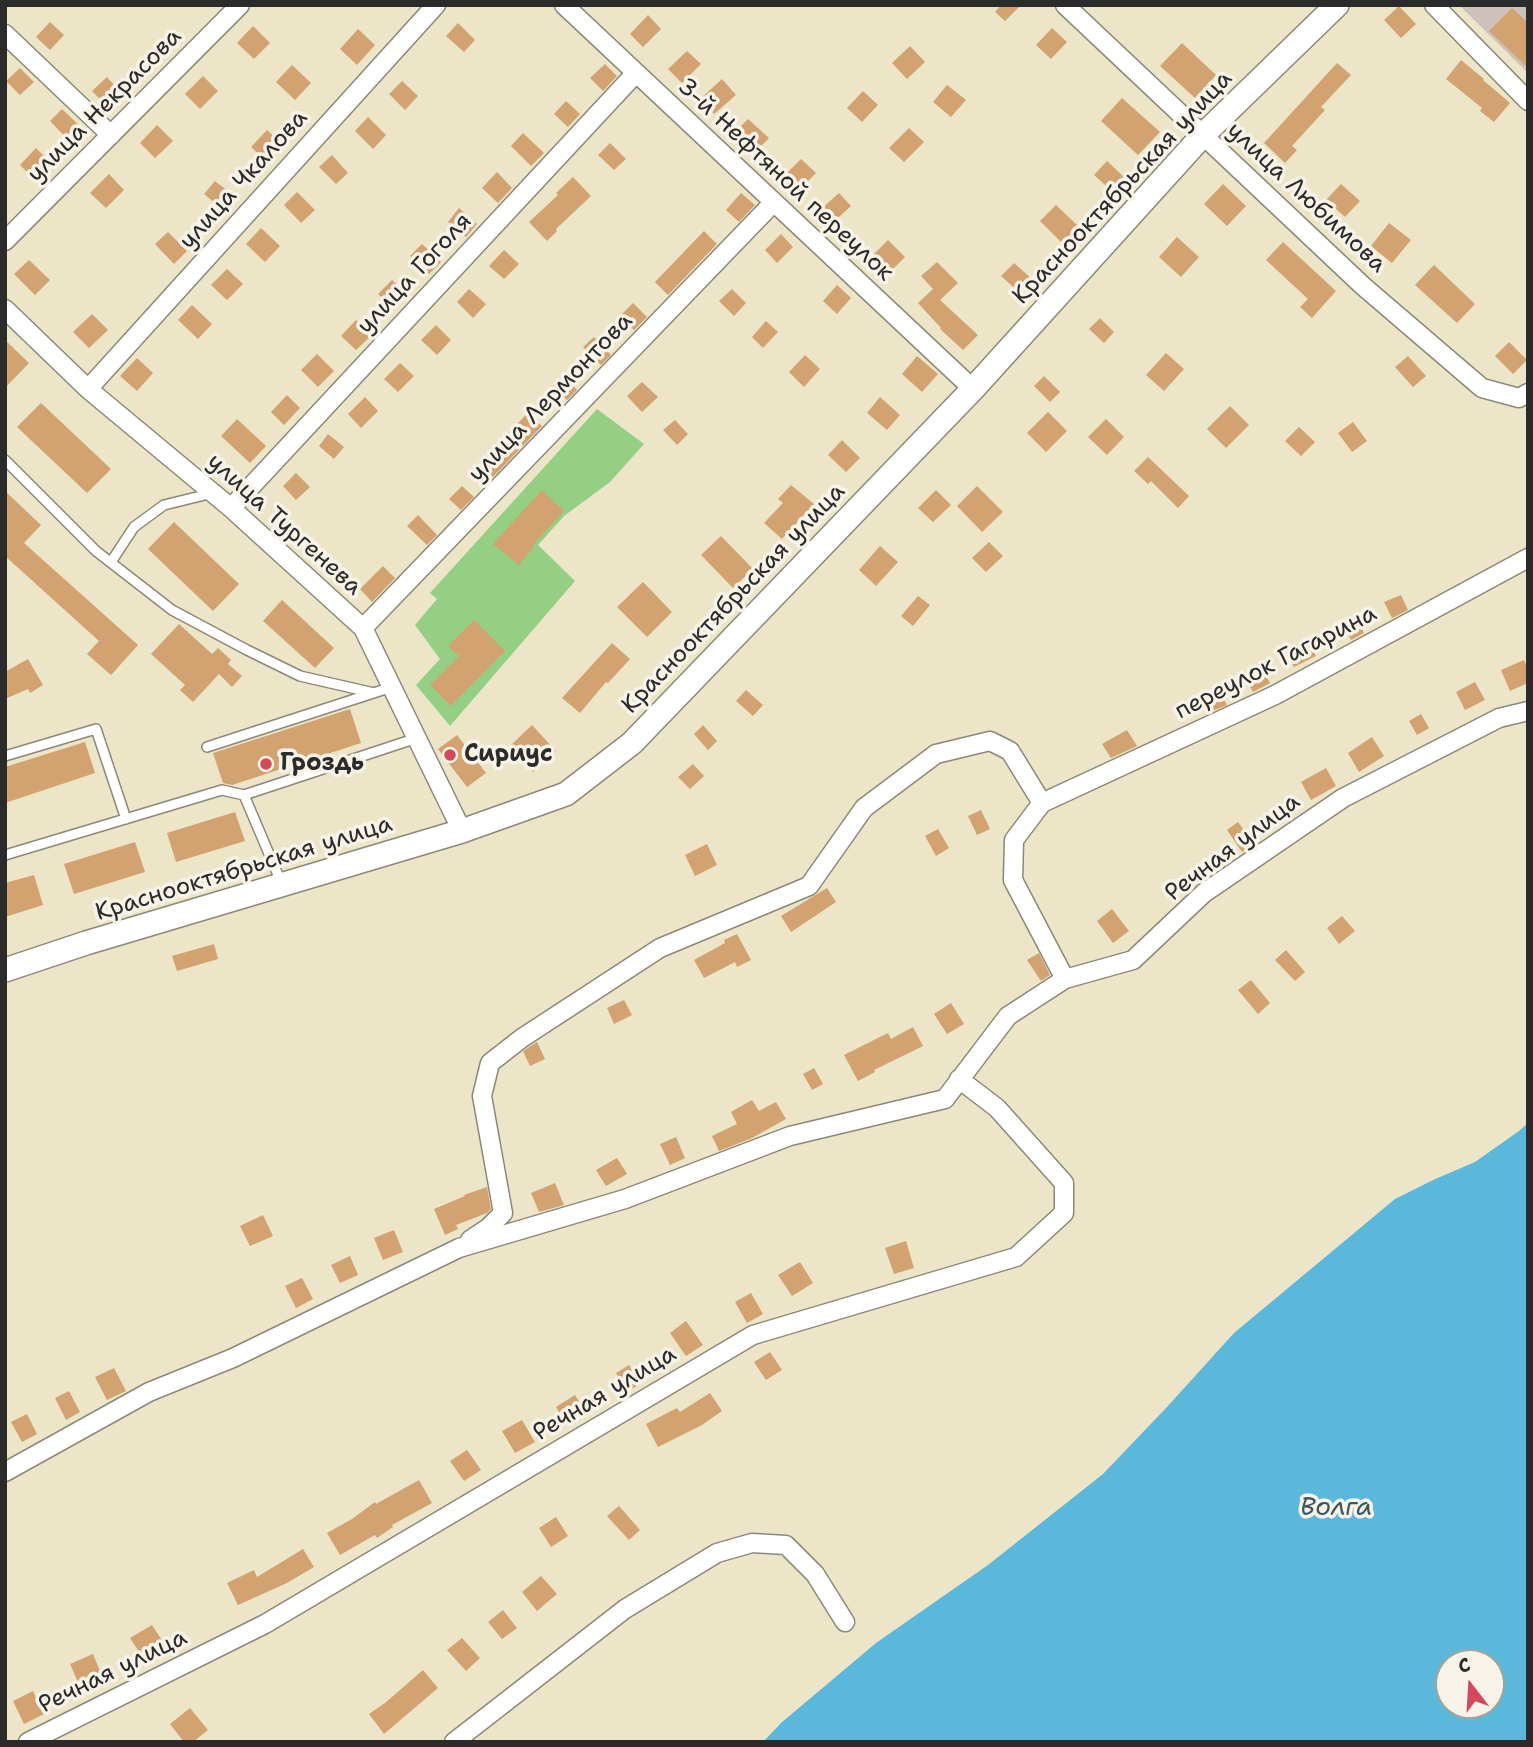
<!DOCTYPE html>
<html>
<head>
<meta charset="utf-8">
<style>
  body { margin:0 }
  #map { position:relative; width:1533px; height:1747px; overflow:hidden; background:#ece5c7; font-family:"Shantell Sans",sans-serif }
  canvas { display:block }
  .frame { position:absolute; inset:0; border:7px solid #2b2b2b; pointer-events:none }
  .north { position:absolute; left:1435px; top:1649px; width:70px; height:70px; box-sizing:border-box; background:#f7f3e8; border:2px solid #a5a39c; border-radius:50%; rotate:343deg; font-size:19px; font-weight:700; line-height:28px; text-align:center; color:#2b2b2b }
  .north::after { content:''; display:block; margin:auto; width:24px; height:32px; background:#d1495b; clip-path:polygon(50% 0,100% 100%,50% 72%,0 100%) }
</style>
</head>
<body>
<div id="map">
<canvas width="1533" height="1747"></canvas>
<div class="frame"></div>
<div class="north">С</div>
</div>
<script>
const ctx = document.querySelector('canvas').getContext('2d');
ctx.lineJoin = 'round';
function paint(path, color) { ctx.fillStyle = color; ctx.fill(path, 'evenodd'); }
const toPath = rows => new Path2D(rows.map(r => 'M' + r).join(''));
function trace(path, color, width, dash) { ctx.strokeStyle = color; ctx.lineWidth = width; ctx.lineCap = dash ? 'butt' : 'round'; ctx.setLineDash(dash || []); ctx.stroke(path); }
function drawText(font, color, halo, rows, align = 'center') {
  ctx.font = font + ' "Shantell Sans",sans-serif'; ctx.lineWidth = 7; ctx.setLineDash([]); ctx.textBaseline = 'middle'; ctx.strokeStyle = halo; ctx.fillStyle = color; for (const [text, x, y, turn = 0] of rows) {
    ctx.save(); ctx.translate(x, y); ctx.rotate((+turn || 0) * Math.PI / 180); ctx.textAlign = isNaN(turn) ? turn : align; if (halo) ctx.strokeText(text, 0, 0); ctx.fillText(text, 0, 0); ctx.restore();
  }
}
const industrial = toPath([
  [1459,5,1528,5,1528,73]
]);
const green = toPath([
  [597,409,644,444,610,482,564,516,538,545,575,581,450,726,416,685,440,659,415,625,437,599,430,593]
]);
const water = toPath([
  [1528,1123,1528,1742,763,1742,781,1723,876,1643,988,1565,1103,1474,1167,1407,1234,1333,1395,1199,1433,1180,1475,1162,1519,1131],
  [1449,1663,1491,1663,1491,1705,1449,1705]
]);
const building = toPath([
  [1001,5,1021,5,1005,21,995,12],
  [1399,6,1416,24,1401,38,1384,20],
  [1512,8,1528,23,1528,68,1489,31],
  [648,15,661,29,643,47,630,34],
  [50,22,64,35,50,50,36,37],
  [458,23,475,40,464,52,446,36],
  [253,26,270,43,254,59,237,43],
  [1052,28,1067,42,1051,59,1036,45],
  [358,29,375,45,357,65,340,49],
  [1182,43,1216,75,1195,98,1160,66],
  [910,46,925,62,907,79,892,63],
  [687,51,701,64,682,83,668,69],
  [1461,60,1484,79,1483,80,1510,103,1494,122,1480,111,1482,108,1446,79],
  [1337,63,1351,75,1321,107,1325,110,1292,146,1297,150,1285,163,1264,143],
  [605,64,617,76,603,91,590,78],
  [292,65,311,83,295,100,276,82],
  [20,68,34,82,20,95,6,81],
  [203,76,218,91,200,109,185,94],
  [107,77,122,94,108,107,92,91],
  [722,79,736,95,714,114,700,99],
  [402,81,418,96,405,110,389,94],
  [947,85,966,100,951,117,933,102],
  [863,91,878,105,862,122,847,108],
  [1122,98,1160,132,1138,155,1101,121],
  [566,101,580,114,568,127,554,114],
  [62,109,85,131,72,144,50,121],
  [368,117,386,135,373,149,355,131],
  [748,119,769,138,754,153,734,133],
  [157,125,173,141,155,158,140,143],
  [909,128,924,142,904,162,889,148],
  [267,130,282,144,266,161,251,147],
  [523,133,544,153,531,166,511,146],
  [610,143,626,159,614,170,598,155],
  [36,148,52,164,35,180,20,165],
  [332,155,348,173,336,184,319,167],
  [801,159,816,173,797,192,782,178],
  [1107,161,1125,178,1113,192,1094,175],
  [497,172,512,188,498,203,482,188],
  [109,174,124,190,106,208,90,193],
  [573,177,591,196,556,229,557,231,547,241,529,222,558,195,556,193],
  [215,181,233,195,222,209,204,194],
  [1223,184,1246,206,1227,226,1204,204],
  [1341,184,1360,201,1345,217,1326,200],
  [297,192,315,210,301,223,284,205],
  [741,193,755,205,739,222,726,210],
  [839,193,851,206,830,225,818,212],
  [1056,205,1080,228,1064,245,1040,221],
  [459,208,477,224,466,237,448,222],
  [1389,223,1411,240,1392,263,1371,246],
  [261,228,280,246,265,262,246,244],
  [704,231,717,244,668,295,655,282],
  [168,232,187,251,174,264,155,244],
  [781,234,793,247,777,263,765,250],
  [1177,237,1199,257,1181,277,1159,257],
  [888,240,905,257,886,276,869,259],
  [1283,242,1336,291,1312,318,1300,307,1308,299,1266,260],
  [422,244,441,262,429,274,410,256],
  [504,250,519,264,504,279,489,266],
  [29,260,50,280,35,295,14,274],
  [937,262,958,283,940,300,978,335,963,350,940,329,941,328,918,303,933,289,921,276],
  [1014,263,1032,279,1020,293,1001,276],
  [1434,265,1475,304,1457,323,1415,285],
  [227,269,243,284,227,300,211,285],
  [392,280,407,294,393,308,378,294],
  [837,285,851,298,837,314,823,301],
  [469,289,486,304,473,318,457,302],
  [732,289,746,303,734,316,719,301],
  [633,303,647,317,634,330,620,316],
  [192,305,212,324,198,339,178,320],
  [92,314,108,330,89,348,73,332],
  [1100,318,1114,332,1104,343,1089,329],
  [356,320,372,335,356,350,341,336],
  [766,321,778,332,763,348,752,337],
  [436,325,451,340,437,355,421,340],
  [594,337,611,355,601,365,583,347],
  [5,340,29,363,5,388],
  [1509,342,1527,360,1513,374,1495,356],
  [1166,353,1184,369,1164,391,1146,375],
  [317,354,334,371,318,387,301,370],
  [805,355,820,369,804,387,789,372],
  [917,356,938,374,922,392,902,374],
  [1408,356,1426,376,1413,387,1395,367],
  [137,358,153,373,137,391,120,376],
  [400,363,414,376,398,392,384,379],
  [563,376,577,390,567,400,553,386],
  [1044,376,1060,392,1050,402,1034,386],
  [642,382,658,397,642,412,627,396],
  [287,395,300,408,284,425,271,412],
  [365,397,378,411,361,428,348,414],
  [880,397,900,415,887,430,867,413],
  [41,403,111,469,87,493,17,427],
  [1230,406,1249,425,1226,448,1207,429],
  [1048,412,1067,431,1046,452,1027,433],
  [528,413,542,426,493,477,481,466,507,438,505,436],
  [237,419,266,446,250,463,221,436],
  [1106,419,1124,437,1107,455,1088,437],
  [675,420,688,434,677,445,663,430],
  [1353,422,1367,441,1352,452,1338,433],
  [1299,427,1315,442,1301,456,1285,441],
  [328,434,344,447,334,459,319,446],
  [842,440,860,458,846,472,828,455],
  [1148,457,1189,496,1178,508,1151,481,1148,484,1134,471],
  [296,473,310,487,296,500,283,486],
  [791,485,814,504,782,539,764,523,783,503,778,499],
  [462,486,474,497,461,510,449,499],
  [977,486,1003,512,982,532,957,506],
  [542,490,564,511,533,545,534,547,519,565,493,544],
  [936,490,951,505,933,522,918,508],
  [5,491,41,525,24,543,138,645,111,675,87,654,99,641,5,556],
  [418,515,437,535,427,545,407,526],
  [174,522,239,584,213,611,148,549],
  [721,536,753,569,733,588,701,555],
  [989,542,1003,556,986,572,972,558],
  [880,546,898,562,876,586,859,570],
  [383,566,395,578,372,602,360,589],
  [643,582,672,612,647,637,617,607],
  [1401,595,1408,610,1392,618,1384,602],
  [918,596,930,605,913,626,901,616],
  [282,600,334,648,315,668,263,621],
  [1355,615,1364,633,1351,640,1341,622],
  [474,620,505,651,451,706,430,685,459,656,448,646],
  [179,624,212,654,218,648,231,660,228,664,242,676,232,687,219,674,193,702,180,690,185,685,151,654],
  [1307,639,1316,656,1294,667,1285,651],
  [612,643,630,659,608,683,606,682,580,713,562,698],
  [28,659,43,685,30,693,28,689,5,699,5,672],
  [1524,660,1528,669,1528,683,1510,691,1501,670],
  [1260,665,1270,683,1253,692,1243,674],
  [1475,682,1485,700,1465,710,1456,692],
  [1217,687,1227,705,1210,712,1201,696],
  [746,690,763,705,753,716,736,701],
  [350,709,361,743,232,785,223,783,213,753],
  [1421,714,1429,728,1417,735,1409,721],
  [532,725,556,751,533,772,510,746],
  [703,725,717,741,708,750,694,734],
  [1127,730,1137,746,1111,758,1102,744],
  [457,735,486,773,467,787,438,749],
  [1372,737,1384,756,1359,772,1348,753],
  [85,742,95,773,5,803,5,767],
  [693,764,704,776,690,789,678,777],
  [1326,768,1336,786,1311,800,1301,782],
  [981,810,990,829,977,835,968,816],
  [235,812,245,841,176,862,167,833],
  [1238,822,1254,844,1242,852,1227,830],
  [938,829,949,848,936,856,925,836],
  [135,842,145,872,74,894,64,864],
  [707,844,717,865,695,876,685,855],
  [34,875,43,905,5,917,5,883],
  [827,888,836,902,791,932,781,916],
  [1112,909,1129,931,1113,943,1097,921],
  [1342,916,1355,931,1339,944,1327,928],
  [737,934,751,960,737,967,735,962,704,978,694,960,725,943,724,940],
  [214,944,218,959,177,971,172,956],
  [1286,950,1305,972,1295,981,1275,960],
  [1039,953,1050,975,1041,981,1027,960],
  [1251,980,1270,1003,1258,1014,1238,990],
  [624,1000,632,1015,614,1024,607,1008],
  [951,1003,964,1024,947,1034,934,1014],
  [913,1027,923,1046,874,1070,875,1072,858,1081,844,1055,888,1033,891,1039],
  [537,1042,545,1059,530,1066,523,1051],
  [814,1068,823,1084,812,1090,803,1074],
  [752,1100,759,1111,776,1102,786,1119,752,1138,719,1151,712,1136,737,1124,731,1112],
  [676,1137,685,1158,670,1165,660,1144],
  [617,1158,627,1174,606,1186,596,1170],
  [555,1183,564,1205,539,1212,531,1193],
  [487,1187,491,1209,487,1213,456,1225,458,1229,445,1235,434,1209,465,1196,464,1195],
  [263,1215,273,1236,250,1246,240,1226],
  [394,1230,403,1252,383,1260,374,1238],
  [906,1241,914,1268,894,1274,885,1248],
  [350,1256,358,1275,340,1283,331,1265],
  [800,1262,813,1283,792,1296,778,1275],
  [302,1278,313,1299,296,1308,285,1286],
  [751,1293,763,1314,747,1323,735,1302],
  [686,1321,703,1345,686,1356,670,1333],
  [770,1352,782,1370,766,1380,754,1362],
  [629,1365,640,1384,627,1392,616,1373],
  [114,1368,126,1391,107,1400,95,1377],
  [69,1391,80,1412,66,1420,55,1398],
  [710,1393,722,1411,702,1425,658,1447,646,1424,677,1408,680,1412],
  [575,1395,586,1413,567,1425,556,1407],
  [27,1414,37,1434,22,1442,11,1422],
  [522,1420,535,1442,515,1453,502,1431],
  [467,1450,481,1470,464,1481,450,1461],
  [419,1480,432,1503,392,1525,393,1527,377,1538,375,1535,340,1555,327,1533,352,1519,375,1502,376,1504],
  [619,1506,640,1530,629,1540,607,1516],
  [556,1517,568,1536,551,1547,539,1528],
  [303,1549,314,1567,287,1583,238,1605,227,1583,254,1570,257,1577],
  [541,1576,557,1594,537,1611,522,1592],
  [503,1610,517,1628,502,1639,488,1622],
  [152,1625,165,1645,143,1658,130,1638],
  [462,1638,480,1658,466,1671,447,1650],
  [93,1654,104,1681,82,1691,70,1664],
  [423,1670,438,1688,384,1734,369,1714,385,1703],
  [33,1691,44,1714,24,1724,13,1701],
  [190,1708,208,1730,193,1742,184,1742,170,1724]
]);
const service = toPath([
  [5,460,96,551,172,610,247,650,300,676,374,693],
  [111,562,134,527,164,505,213,493],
  [207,747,392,687],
  [5,756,96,729,126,819],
  [244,795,417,738],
  [5,855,222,790,244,795,281,882]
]);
const minor = toPath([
  [564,5,973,389],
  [1065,5,1363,286,1482,388,1519,398,1528,393],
  [1434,5,1528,101],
  [5,34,111,135],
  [5,241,240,5],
  [5,309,88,389,231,508,363,628,462,831],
  [88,389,436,5],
  [231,508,635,74],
  [363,628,774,202],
  [1042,803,1275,695,1528,558],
  [470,1240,488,1228,503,1213,482,1096,490,1063,522,1038,660,948,809,886,864,808,936,754,990,741,1010,751,1042,803,1014,840,1013,880,1065,979],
  [5,1472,149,1392,233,1358,459,1248,625,1199,790,1136,945,1099,1008,1016,1065,979,1133,960,1204,893,1343,798,1499,718,1528,711],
  [28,1742,265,1624,753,1335,1016,1257,1064,1213,1064,1183,997,1108,959,1079],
  [454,1742,625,1609,717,1553,752,1543,786,1545,815,1574,845,1622]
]);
const tertiary = toPath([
  [5,970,86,943,462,831,566,794,632,743,973,389,1203,135,1337,5]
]);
const markers = [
  [450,755,7,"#d1495b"],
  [266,764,7,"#d1495b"]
];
const streetNames = [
  ["улица Некрасова",105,106,-45],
  ["улица Чкалова",244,180,-48],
  ["3-й Нефтяной переулок",785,180,43],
  ["Краснооктябрьская улица",1123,188,-47],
  ["улица Любимова",1306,198,43],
  ["улица Гоголя",415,274,-47],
  ["улица Лермонтова",551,398,-46],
  ["улица Тургенева",284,525,42],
  ["Краснооктябрьская улица",734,599,-46],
  ["переулок Гагарина",1276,663,-27],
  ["Речная улица",1233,848,-37],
  ["Краснооктябрьская улица",244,869,-17],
  ["Речная улица",605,1394,-31],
  ["Речная улица",113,1672,-26]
];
const poiNames = [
  ["Сириус",464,755],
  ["Гроздь",280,764]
];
const waterNames = [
  ["Волга",1336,1508]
];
paint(industrial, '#cec1ba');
paint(green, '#94cf83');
paint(water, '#5cb8da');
paint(building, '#d2a270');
trace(service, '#8c8879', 12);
trace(minor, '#8c8879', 21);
trace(tertiary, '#8c8879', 26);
trace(service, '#fff', 9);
trace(minor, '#fff', 18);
trace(tertiary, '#fff', 23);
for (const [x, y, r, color] of markers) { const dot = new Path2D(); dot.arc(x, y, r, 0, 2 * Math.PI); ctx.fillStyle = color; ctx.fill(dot); trace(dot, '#f7f3e8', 2.5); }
drawText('24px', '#2b2b2b', '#f7f3e8', streetNames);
drawText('bold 24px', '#2b2b2b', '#f7f3e8', poiNames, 'left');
drawText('italic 26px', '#3a5560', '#f7f3e8', waterNames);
</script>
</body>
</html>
